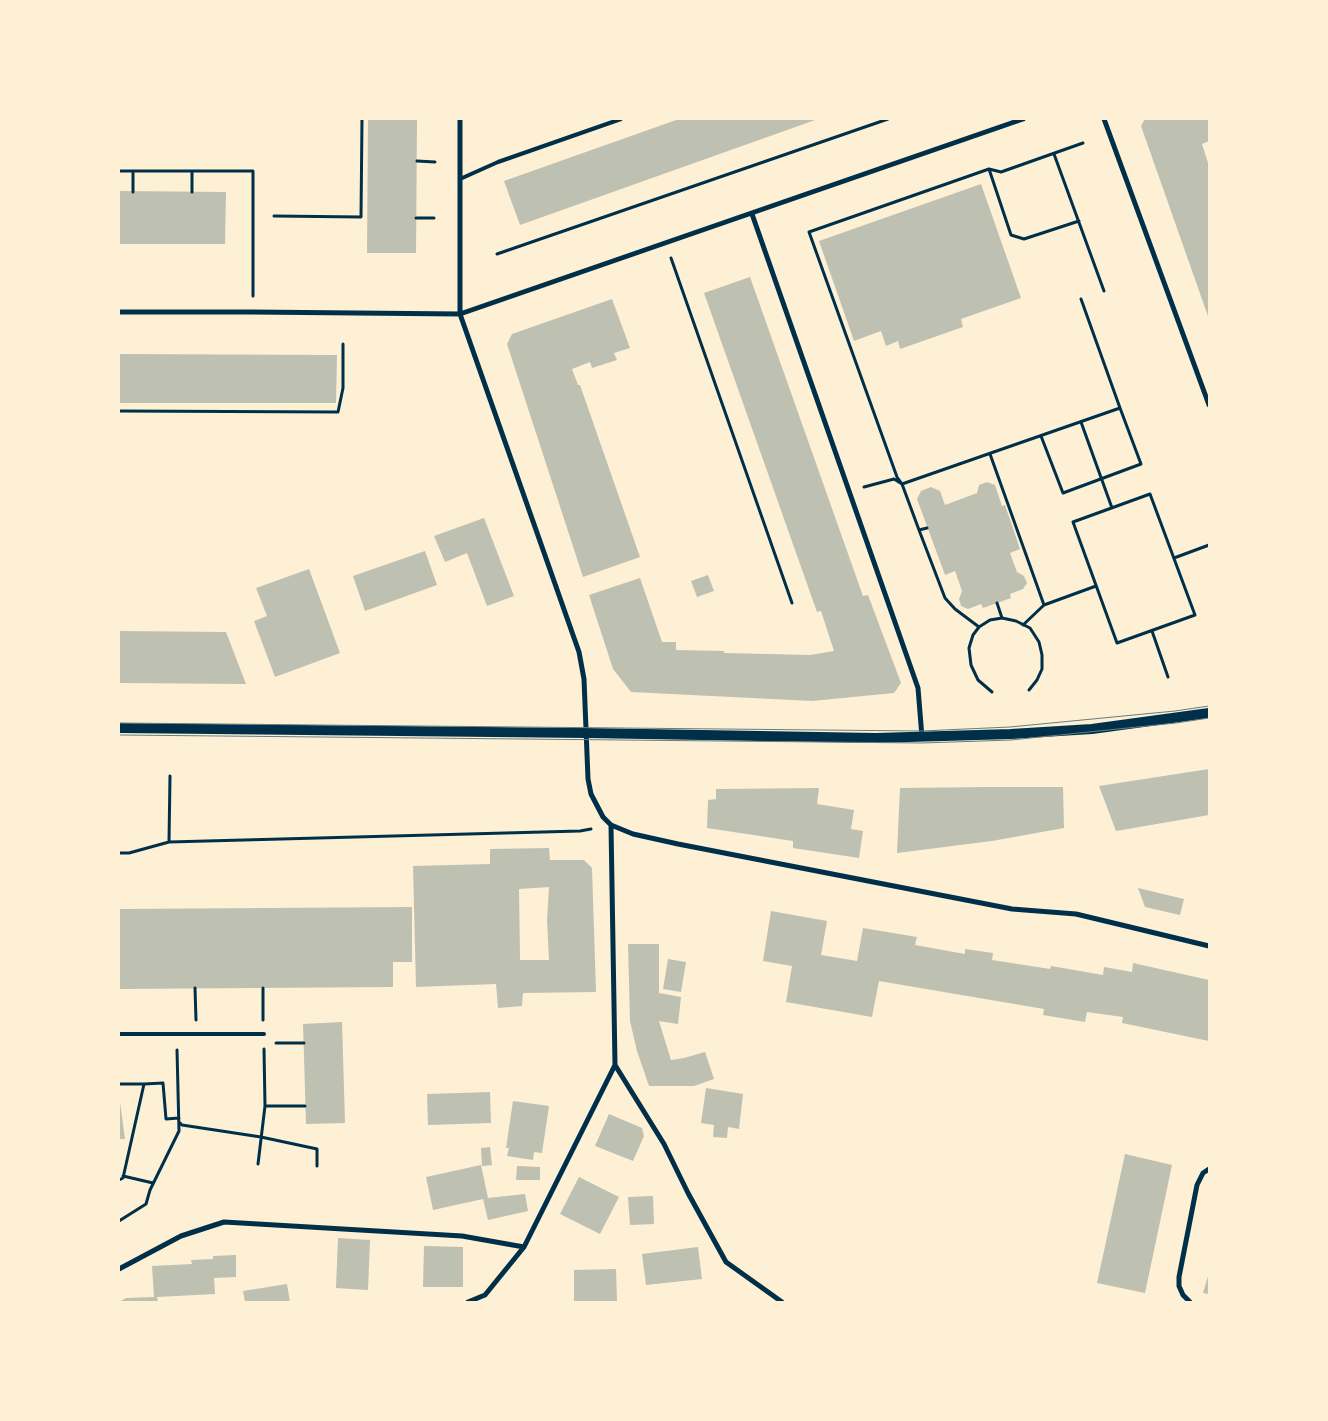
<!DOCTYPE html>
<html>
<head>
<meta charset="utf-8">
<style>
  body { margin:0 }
  #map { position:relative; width:1328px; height:1421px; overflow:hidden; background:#fdf0d5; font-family:Overpass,sans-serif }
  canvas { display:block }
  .frame { position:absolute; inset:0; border:120px solid #fdf0d5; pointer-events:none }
</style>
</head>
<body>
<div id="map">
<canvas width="1328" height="1421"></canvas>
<div class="frame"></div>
</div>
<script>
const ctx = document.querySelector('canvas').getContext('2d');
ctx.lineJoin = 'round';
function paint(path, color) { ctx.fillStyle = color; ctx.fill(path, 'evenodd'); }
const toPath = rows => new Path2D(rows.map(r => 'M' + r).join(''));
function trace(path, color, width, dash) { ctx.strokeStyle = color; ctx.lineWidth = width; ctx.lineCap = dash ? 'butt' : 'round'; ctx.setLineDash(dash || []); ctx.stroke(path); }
const building = toPath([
  [368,119,417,119,416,253,367,253],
  [679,119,818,119,520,225,504,181],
  [1145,119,1209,119,1209,141,1202,144,1209,166,1209,319,1141,126],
  [981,184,1021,298,961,319,963,327,900,349,898,341,886,346,881,331,854,341,819,241],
  [119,191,226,192,225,244,119,244],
  [750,277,863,596,868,595,901,683,894,693,812,701,631,692,613,669,589,595,640,578,662,642,676,642,676,650,724,651,724,653,810,655,834,651,821,611,817,612,704,293],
  [612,299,630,348,614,353,617,360,592,368,590,362,572,369,578,385,580,385,640,557,583,577,507,344,512,334],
  [119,354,337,355,336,403,119,403],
  [987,482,995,485,1002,506,1005,505,1020,549,1010,553,1017,572,1024,576,1027,583,1023,589,1010,594,1011,598,983,608,981,604,968,609,961,606,959,599,962,591,955,571,945,575,917,499,921,491,931,487,940,491,945,505,977,493,979,485],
  [484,518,514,596,487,606,467,553,445,562,434,536],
  [425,551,437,585,365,611,353,576],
  [309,569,340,653,275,677,254,621,267,616,256,588],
  [708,575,714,591,697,597,691,581],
  [119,631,226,632,246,684,119,683],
  [1209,769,1209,815,1116,831,1099,786],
  [988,787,1063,787,1064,828,992,841,897,853,900,788],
  [819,788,817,804,854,810,851,829,863,831,859,858,793,848,793,841,707,828,708,800,716,799,716,789],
  [549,848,550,860,584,860,592,868,596,992,523,993,522,1006,498,1008,496,984,416,987,413,866,490,864,490,849],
  [549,887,547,920,549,960,520,960,519,889],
  [1138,888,1184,899,1180,915,1145,907],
  [412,907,412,962,393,962,393,987,119,989,119,909],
  [771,911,827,921,821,955,857,961,863,928,917,937,915,945,965,954,965,949,993,953,992,960,1050,969,1051,966,1103,975,1104,967,1132,972,1133,963,1209,980,1209,1041,1122,1023,1123,1017,1087,1012,1085,1022,1043,1015,1044,1009,879,981,872,1017,786,1002,792,966,763,961],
  [628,944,659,944,659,993,681,997,678,1024,659,1021,671,1060,684,1058,705,1052,714,1079,694,1086,649,1086,637,1051,630,1021],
  [668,959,686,962,681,992,663,989],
  [342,1022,345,1123,306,1124,303,1024],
  [706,1088,743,1094,739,1129,728,1127,727,1138,713,1137,714,1125,701,1123],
  [490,1092,491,1123,428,1125,427,1094],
  [119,1095,125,1139,119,1139],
  [513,1101,549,1106,542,1153,534,1152,533,1160,507,1156,509,1148,506,1148],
  [609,1114,642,1128,644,1136,633,1161,595,1146],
  [490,1147,492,1165,482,1166,481,1148],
  [1125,1154,1172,1165,1145,1293,1097,1283],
  [481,1165,488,1198,525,1194,528,1211,488,1220,483,1199,433,1210,426,1177],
  [517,1166,540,1167,540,1180,516,1180],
  [579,1177,619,1197,600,1234,560,1214],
  [653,1196,654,1224,630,1225,628,1197],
  [338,1238,370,1240,368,1290,336,1288],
  [424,1246,463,1247,463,1287,423,1287],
  [698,1247,702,1279,646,1285,642,1254],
  [236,1255,236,1277,214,1278,215,1294,157,1297,158,1302,119,1302,126,1298,154,1297,152,1266,192,1264,191,1260,213,1259,213,1256],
  [616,1269,617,1302,574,1302,574,1270],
  [1209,1273,1209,1294,1203,1293],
  [287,1284,290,1302,245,1302,243,1291]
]);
const path = toPath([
  [1054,154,1104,291],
  [417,161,435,162],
  [989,169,1011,235,1024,239,1079,221],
  [119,171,253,171,253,296],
  [133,171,133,192],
  [192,171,192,192],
  [274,216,361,217,362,119],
  [416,218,434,218],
  [497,254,888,119],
  [671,258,792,603],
  [119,411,338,412,343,388,343,344],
  [1081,422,1112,508],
  [1041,436,1063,493,1141,464,1120,408],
  [990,454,1044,605,1023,625],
  [864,487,894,479,902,484,1120,408,1081,299],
  [1150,494,1195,615,1117,643,1073,522,1150,494],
  [927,528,919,530,945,598,955,609,979,627],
  [919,530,902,484,897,477,809,232,989,169,1001,172,1083,143],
  [1174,558,1209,545],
  [997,603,1002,618],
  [1044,605,1096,586],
  [1152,631,1168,677],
  [992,692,978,680,971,665,969,648,973,635,979,627,990,620,1002,618,1016,621,1030,628,1039,642,1042,655,1042,669,1037,680,1029,690],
  [169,842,170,776],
  [119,853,129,853,169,842,580,831,591,829],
  [195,988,196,1020],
  [263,988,263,1020],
  [276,1043,304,1043],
  [264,1049,265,1106,305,1106],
  [119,1084,144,1084,123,1178,119,1180],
  [144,1084,163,1083,166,1119,179,1118],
  [179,1122,182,1125,261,1137,317,1149,317,1166],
  [258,1164,265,1106],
  [123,1176,153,1183],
  [119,1221,146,1204,150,1190,179,1131,177,1050]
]);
const service = toPath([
  [460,179,498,162,621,119],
  [119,1034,264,1034]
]);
const minor = toPath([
  [460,119,460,314,579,652,584,679,588,779,591,794,603,817,611,825,633,834,678,844,1012,909,1076,914,1209,946],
  [1104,119,1209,405],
  [752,214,918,688,922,737],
  [119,312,252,312,460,314,1023,119],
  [615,1065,664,1144,688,1193,726,1262,782,1302],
  [119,1269,181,1236,224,1222,462,1236,524,1247],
  [468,1302,485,1295,524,1247,615,1065,611,825],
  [1190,1302,1183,1295,1179,1286,1179,1277,1197,1185,1203,1173,1209,1169]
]);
const secondary = toPath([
  [119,728,586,733,876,738,1011,734,1092,729,1209,713]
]);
const tram = toPath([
  [119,723,921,731,1010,727,1175,711,1209,706],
  [119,735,922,743,1011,740,1176,723,1209,718]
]);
paint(building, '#bec0b2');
trace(path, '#003049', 3);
trace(service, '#003049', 4);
trace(minor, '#003049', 5);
trace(secondary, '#003049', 10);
trace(tram, '#657d81', 1);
</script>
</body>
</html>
